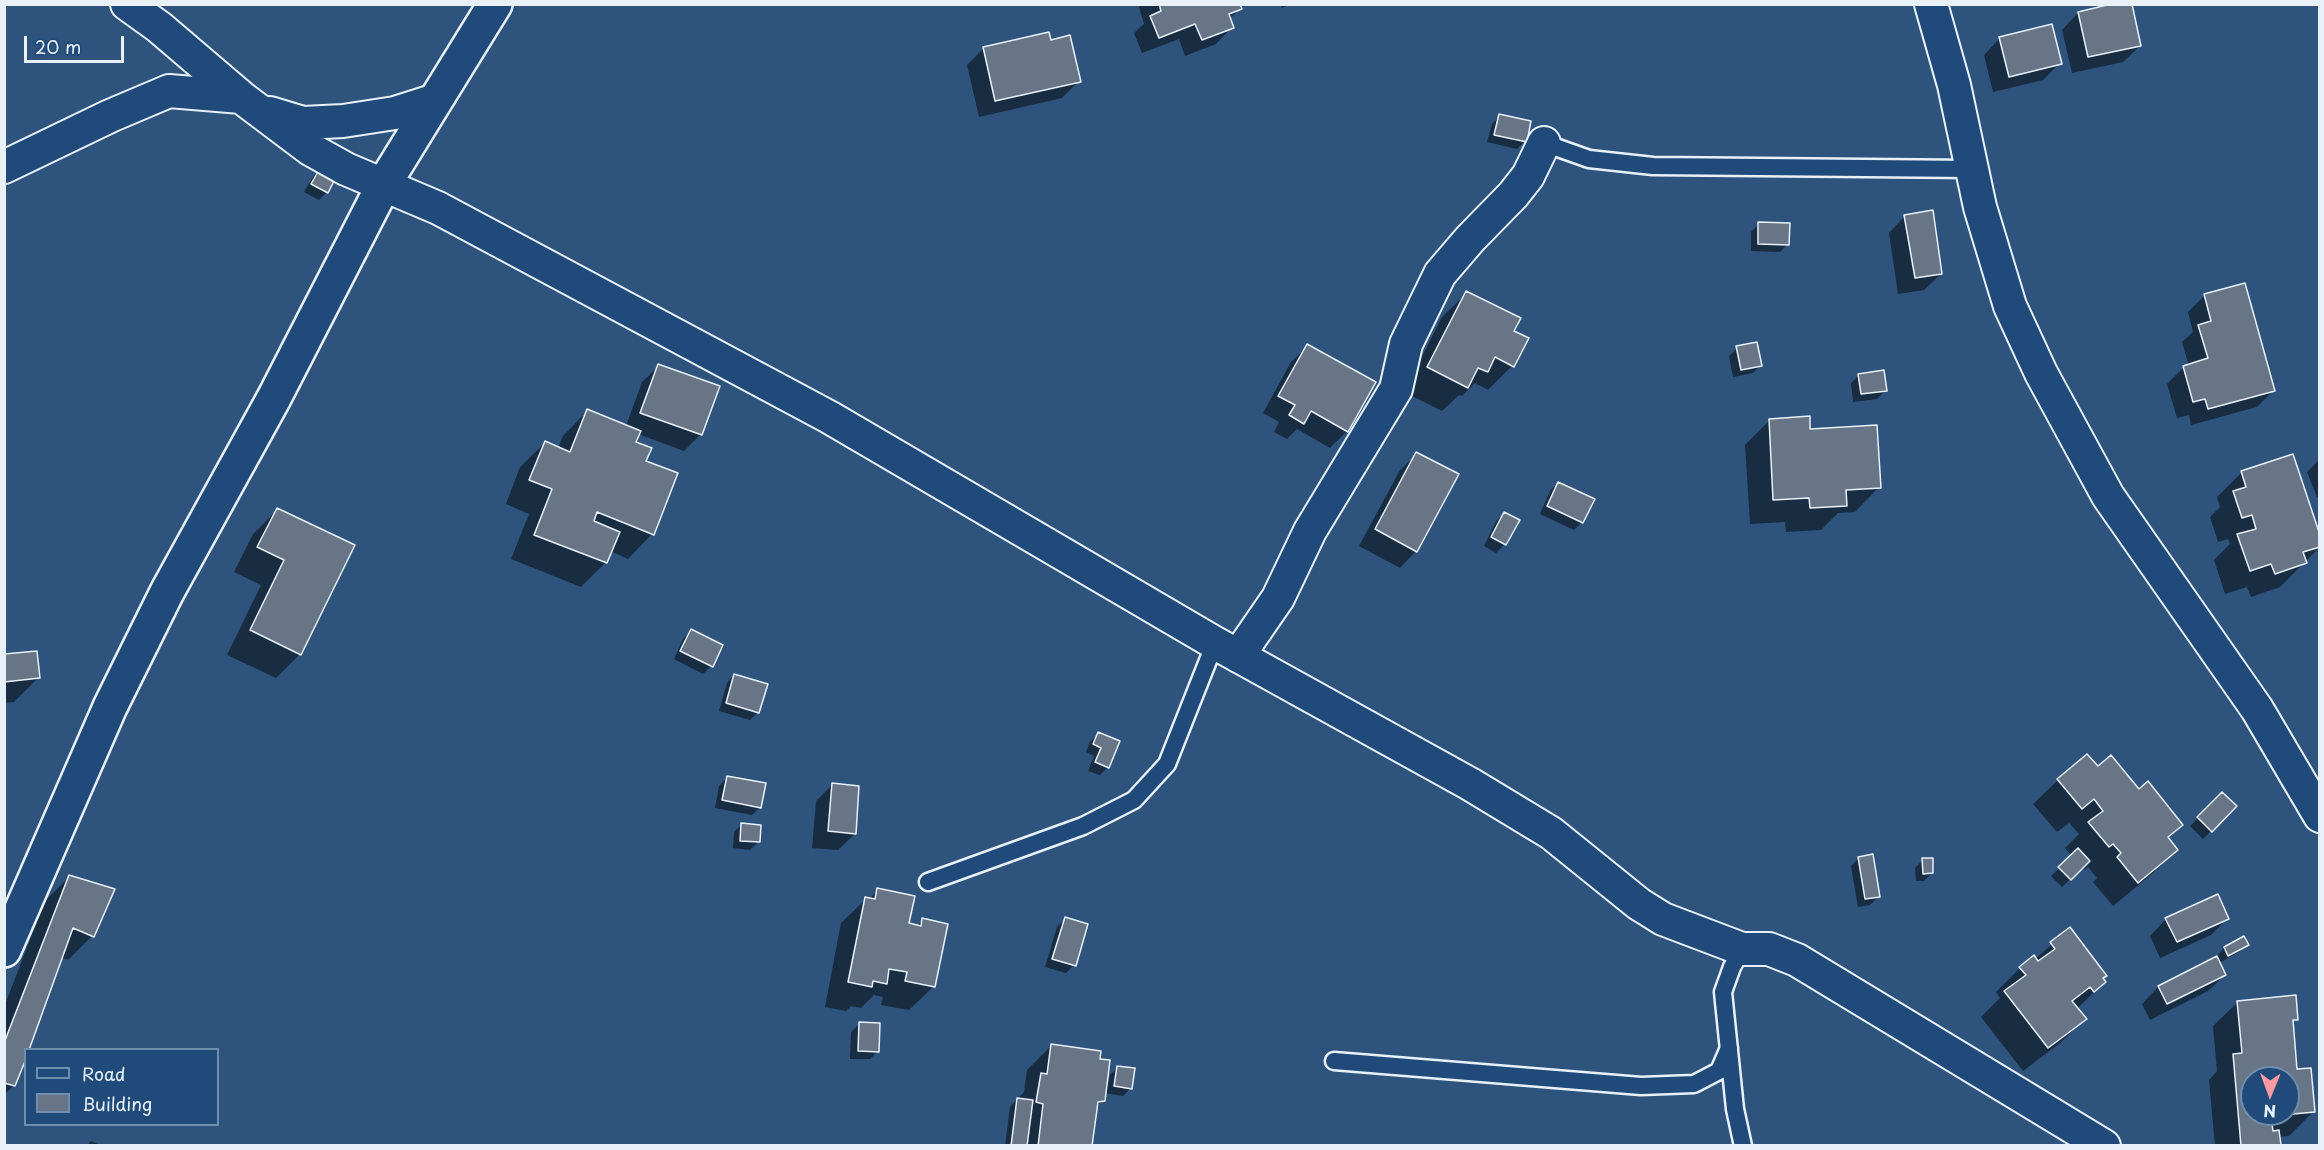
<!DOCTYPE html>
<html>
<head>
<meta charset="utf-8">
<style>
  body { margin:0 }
  #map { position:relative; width:2324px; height:1150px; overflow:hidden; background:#2e537d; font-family:"Playpen Sans",sans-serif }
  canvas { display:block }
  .frame { position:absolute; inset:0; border:6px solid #e8f1f8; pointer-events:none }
  .legend { position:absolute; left:24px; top:1048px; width:195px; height:78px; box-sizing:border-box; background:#1f4a7a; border:2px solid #6f8dac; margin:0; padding:8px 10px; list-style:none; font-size:18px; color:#e8f1f8 }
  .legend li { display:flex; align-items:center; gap:12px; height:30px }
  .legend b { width:30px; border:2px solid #6f8dac }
  .north { position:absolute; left:2240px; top:1066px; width:60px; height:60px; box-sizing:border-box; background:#1f4a7a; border:2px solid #6f8dac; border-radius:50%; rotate:181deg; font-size:16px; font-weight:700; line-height:24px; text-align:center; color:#e8f1f8 }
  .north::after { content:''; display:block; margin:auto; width:21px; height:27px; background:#ff9aa2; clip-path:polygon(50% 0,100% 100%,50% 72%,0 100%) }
  .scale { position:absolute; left:24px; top:36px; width:100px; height:27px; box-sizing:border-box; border:3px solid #e8f1f8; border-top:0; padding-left:8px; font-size:18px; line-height:21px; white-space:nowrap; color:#e8f1f8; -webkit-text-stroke:4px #1f4a7a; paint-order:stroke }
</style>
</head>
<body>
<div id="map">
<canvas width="2324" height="1150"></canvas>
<div class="frame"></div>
<ul class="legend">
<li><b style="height:8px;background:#1f4a7a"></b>Road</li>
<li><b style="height:16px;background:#687587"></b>Building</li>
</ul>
<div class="north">N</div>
<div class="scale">20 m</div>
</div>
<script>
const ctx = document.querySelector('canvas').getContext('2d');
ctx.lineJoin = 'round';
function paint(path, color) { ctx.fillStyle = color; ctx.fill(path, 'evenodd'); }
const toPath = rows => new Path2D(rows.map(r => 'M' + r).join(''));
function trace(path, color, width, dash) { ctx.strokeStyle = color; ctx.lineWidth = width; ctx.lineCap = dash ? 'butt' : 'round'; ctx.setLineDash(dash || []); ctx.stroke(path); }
const shadow = toPath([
  [1138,4,1239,4,1240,9,1229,19,1232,27,1216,44,1185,56,1179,39,1142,53,1134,33,1144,24],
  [1280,4,1290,4,1282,8],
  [2078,13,2140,46,2123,62,2072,73,2062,30],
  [2000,38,2060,63,2043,80,1993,92,1984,55],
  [984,48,1079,81,1062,98,979,117,967,65],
  [1500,116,1525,141,1517,149,1487,142,1492,124],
  [320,170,327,192,319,200,304,192,312,178],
  [1905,216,1941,274,1924,290,1898,294,1889,233],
  [1759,224,1788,244,1780,252,1751,251,1751,232],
  [1467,293,1512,332,1512,366,1488,390,1475,383,1462,396,1459,395,1442,411,1404,392,1442,317],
  [2204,296,2273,391,2257,407,2191,425,2189,415,2177,418,2167,384,2184,367,2189,366,2182,342,2193,332,2188,312],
  [1308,346,1347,431,1330,448,1297,429,1287,439,1274,432,1279,422,1263,413,1291,362],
  [1737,348,1761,365,1753,373,1733,377,1729,356],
  [659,366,701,434,684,451,638,434,634,443,644,462,652,534,628,559,610,551,606,562,581,587,511,559,529,514,506,504,520,467,545,443,558,448,563,436,587,411,626,426,642,382],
  [1859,375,1885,391,1877,399,1853,402,1851,383],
  [1770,420,1809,431,1879,487,1855,512,1838,513,1821,530,1786,532,1785,522,1750,524,1745,445],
  [1417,454,1416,551,1400,568,1359,546,1400,470],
  [2292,456,2320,540,2320,547,2280,587,2251,597,2247,587,2225,594,2214,560,2230,544,2228,539,2218,542,2210,517,2220,507,2217,497,2241,473],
  [2320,459,2320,495,2317,497,2307,472],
  [1558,483,1582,522,1574,530,1540,514,1550,491],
  [277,510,300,654,276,678,227,655,261,585,234,572,253,534],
  [1504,514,1518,520,1504,545,1496,553,1484,546,1496,521],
  [691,631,711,666,703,674,674,659,683,639],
  [4,656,38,678,14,702,4,703],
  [734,675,758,712,750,720,719,711,727,683],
  [1098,734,1108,767,1100,775,1088,771,1094,756,1086,752,1090,742],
  [2097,768,2139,791,2181,825,2167,839,2176,850,2152,874,2113,906,2093,882,2097,878,2088,867,2084,870,2082,868,2062,887,2051,876,2072,856,2065,848,2079,834,2069,823,2057,832,2033,804,2058,780],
  [727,778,760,807,752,815,715,808,719,786],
  [832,785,855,834,838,850,812,848,816,801],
  [2222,794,2235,806,2203,839,2190,826],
  [742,824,758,842,750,850,733,848,734,832],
  [1859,858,1878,897,1870,905,1858,907,1851,866],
  [1923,860,1932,873,1924,881,1916,881,1915,868],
  [69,877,92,936,68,960,61,957,26,1050,14,1085,4,1095,4,1007,45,901],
  [878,890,907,924,917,926,923,920,934,986,909,1010,881,1005,883,997,874,995,861,1008,851,1006,846,1011,825,1007,841,923,866,899,869,899],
  [1065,919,1074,965,1066,973,1045,967,1057,927],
  [2166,919,2227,919,2211,935,2160,958,2150,936],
  [2070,929,2104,982,2077,1009,2085,1019,2060,1043,2023,1071,1981,1017,2000,998,1996,992,2020,968,2035,959],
  [2247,945,2239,952,2219,963,2225,975,2208,991,2150,1020,2142,1004,2158,987,2218,958,2217,956,2224,948],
  [2238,1002,2296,1019,2291,1024,2296,1071,2313,1112,2289,1136,2278,1137,2278,1146,2215,1146,2209,1080,2217,1071,2213,1026],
  [2252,1078,2288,1078,2288,1114,2252,1114],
  [859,1024,878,1051,870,1059,850,1059,851,1032],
  [1052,1045,1098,1060,1105,1085,1108,1085,1110,1075,1118,1067,1131,1088,1123,1096,1104,1093,1103,1100,1096,1108,1090,1146,1005,1146,1010,1107,1024,1092,1027,1070],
  [91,1141,103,1146,87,1146]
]);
const building = toPath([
  [1159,4,1240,4,1242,9,1229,14,1234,28,1202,40,1195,24,1159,38,1150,16,1161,11,1159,4],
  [2111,4,2132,4,2141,46,2088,57,2078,12,2111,4],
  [2052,24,2062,64,2009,77,1999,37,2052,24],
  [1049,32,1051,40,1070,35,1081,82,995,101,983,47,1049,32],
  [1499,114,1531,121,1527,142,1494,135,1499,114],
  [320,168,336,177,328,193,311,184,320,168],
  [1933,210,1942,274,1915,278,1904,215,1933,210],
  [1758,222,1790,223,1789,245,1758,244,1758,222],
  [2245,283,2275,391,2208,409,2205,399,2193,402,2183,366,2208,358,2198,325,2211,321,2204,294,2245,283],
  [1466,291,1521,318,1514,331,1529,338,1514,367,1495,357,1488,372,1478,368,1468,388,1427,367,1466,291],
  [1757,342,1762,366,1741,370,1736,346,1757,342],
  [1307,344,1376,382,1348,432,1311,411,1304,424,1289,415,1295,405,1278,396,1307,344],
  [658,364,720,386,702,435,640,413,658,364],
  [1884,370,1887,391,1861,394,1858,374,1884,370],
  [587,409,641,431,636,442,652,448,646,461,678,473,654,535,597,512,594,521,620,532,607,563,534,535,552,489,529,480,545,441,570,452,587,409],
  [1810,416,1810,429,1877,425,1881,488,1846,490,1847,506,1810,508,1809,498,1773,500,1769,419,1810,416],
  [1416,452,1459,474,1417,552,1375,529,1416,452],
  [2293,454,2320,535,2320,547,2303,552,2307,563,2275,574,2271,564,2250,571,2237,534,2256,529,2252,515,2242,518,2233,491,2246,487,2241,471,2293,454],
  [1558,482,1595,499,1583,523,1547,506,1558,482],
  [277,508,355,545,301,655,250,630,284,560,257,547,277,508],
  [1504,512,1520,520,1506,545,1491,537,1504,512],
  [691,629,723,645,713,667,680,651,691,629],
  [37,651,40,678,4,682,4,654,37,651],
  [734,674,768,684,759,713,726,703,734,674],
  [1098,732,1120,741,1109,768,1095,762,1101,748,1093,744,1098,732],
  [2087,754,2098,766,2111,755,2139,789,2148,781,2183,825,2168,837,2178,850,2138,883,2117,857,2121,853,2113,844,2109,847,2088,822,2103,811,2094,799,2082,809,2057,779,2087,754],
  [727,776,766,783,761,808,722,800,727,776],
  [832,783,859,786,856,834,828,831,832,783],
  [2222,792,2237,806,2212,832,2197,817,2222,792],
  [741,823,761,825,760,842,740,841,741,823],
  [2078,848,2090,861,2071,880,2058,867,2078,848],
  [1873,854,1880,897,1865,899,1858,857,1873,854],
  [1922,858,1933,858,1933,873,1923,874,1922,858],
  [69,875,115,889,94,937,73,928,29,1050,26,1050,26,1059,15,1086,4,1083,4,1043,69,875],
  [877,888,915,896,909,923,921,926,922,918,948,924,935,987,905,981,907,972,889,969,887,984,873,981,872,987,848,982,865,897,875,899,877,888],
  [2218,894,2229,919,2177,942,2165,918,2218,894],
  [1065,917,1088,924,1076,966,1052,959,1065,917],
  [2070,927,2107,976,2103,978,2106,982,2094,992,2090,987,2072,1001,2087,1019,2048,1048,2004,991,2026,975,2019,967,2034,955,2038,961,2055,949,2050,942,2070,927],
  [2244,936,2249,945,2228,956,2224,947,2244,936],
  [2217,956,2226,975,2167,1004,2158,986,2217,956],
  [2296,995,2298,1020,2293,1020,2297,1069,2311,1068,2315,1112,2271,1116,2273,1131,2279,1130,2281,1145,2241,1146,2233,1054,2242,1053,2237,1001,2296,995],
  [2252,1078,2288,1078,2288,1114,2252,1114,2252,1078],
  [859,1022,880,1023,879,1052,858,1051,859,1022],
  [1051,1044,1101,1051,1100,1059,1110,1060,1105,1101,1098,1102,1092,1146,1038,1146,1043,1104,1036,1102,1041,1073,1047,1074,1051,1044],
  [1117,1066,1135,1068,1132,1089,1114,1086,1117,1066],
  [1017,1098,1033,1100,1027,1146,1011,1146,1017,1098]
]);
const lane = toPath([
  [1544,143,1589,159,1653,166,1972,169],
  [928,882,1083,826,1134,800,1167,764,1215,643],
  [1742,949,1732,967,1723,992,1735,1109,1743,1146],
  [1334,1061,1641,1086,1694,1084,1719,1071,1729,1048]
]);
const street = toPath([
  [127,4,159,27,241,97,310,149,346,169,438,208,829,417,1215,643,1470,784,1551,833,1639,904,1663,919,1742,949,1769,949,1797,960,2104,1146],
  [1931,4,1954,85,1980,207,2010,306,2041,373,2108,496,2257,709,2320,816],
  [270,113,303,123,343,121,395,113,436,100],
  [4,167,110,116,169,91,241,97],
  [1238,656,1278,598,1310,531,1396,389,1406,344,1440,274,1470,239,1513,195,1528,176,1544,143]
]);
const secondary = toPath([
  [4,950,110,707,167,592,274,398,384,184,495,4]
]);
paint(shadow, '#0007');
paint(building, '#687587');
trace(building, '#e8f1f8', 1.5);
trace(lane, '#e8f1f8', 21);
trace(street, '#e8f1f8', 36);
trace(secondary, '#e8f1f8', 38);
trace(lane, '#1f4a7a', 16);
trace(street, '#1f4a7a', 32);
trace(secondary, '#1f4a7a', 33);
</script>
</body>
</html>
